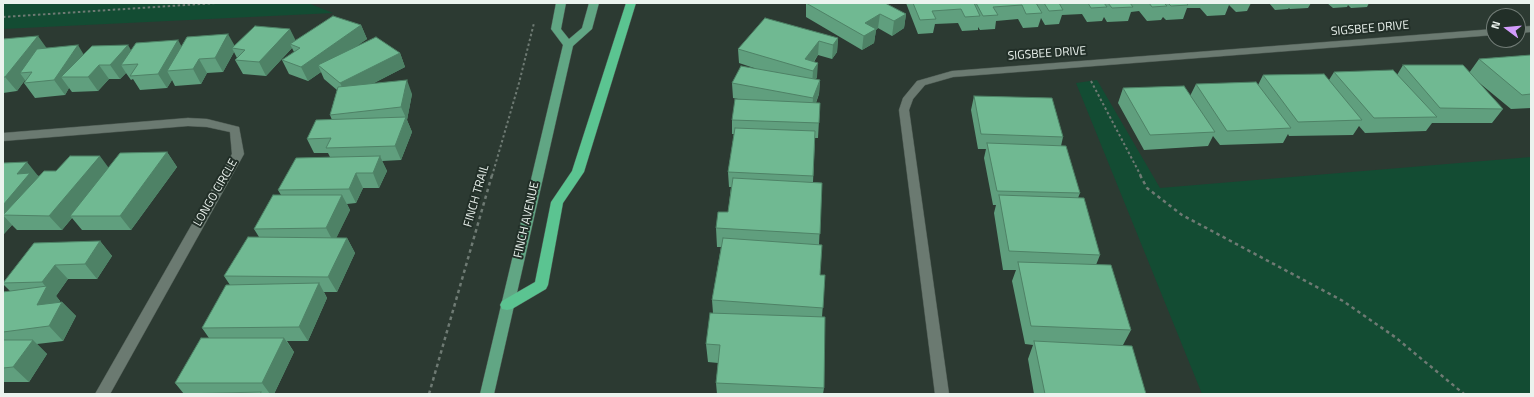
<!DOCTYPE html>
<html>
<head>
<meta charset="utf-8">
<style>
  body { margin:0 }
  #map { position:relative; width:1534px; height:397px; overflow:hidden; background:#2c3a32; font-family:"Titillium Web",sans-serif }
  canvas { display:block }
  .frame { position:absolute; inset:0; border:4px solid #ebf3ee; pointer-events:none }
  .north { position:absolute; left:1486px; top:8px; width:40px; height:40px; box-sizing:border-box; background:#222f28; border:1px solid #727d77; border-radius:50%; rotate:286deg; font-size:11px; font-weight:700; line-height:16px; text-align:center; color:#ebf3ee }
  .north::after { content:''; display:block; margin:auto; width:14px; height:18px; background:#d39cfc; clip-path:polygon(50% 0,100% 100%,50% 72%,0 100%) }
</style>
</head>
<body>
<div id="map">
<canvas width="1534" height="397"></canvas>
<div class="frame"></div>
<div class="north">N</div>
</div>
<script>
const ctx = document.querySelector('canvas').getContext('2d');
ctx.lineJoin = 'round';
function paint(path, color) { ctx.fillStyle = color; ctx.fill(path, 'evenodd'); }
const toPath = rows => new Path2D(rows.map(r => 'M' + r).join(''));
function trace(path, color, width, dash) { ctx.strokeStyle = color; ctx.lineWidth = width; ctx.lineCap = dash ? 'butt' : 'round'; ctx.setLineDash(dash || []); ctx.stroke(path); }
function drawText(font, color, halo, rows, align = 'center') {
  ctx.font = font + ' "Titillium Web",sans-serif'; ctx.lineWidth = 4; ctx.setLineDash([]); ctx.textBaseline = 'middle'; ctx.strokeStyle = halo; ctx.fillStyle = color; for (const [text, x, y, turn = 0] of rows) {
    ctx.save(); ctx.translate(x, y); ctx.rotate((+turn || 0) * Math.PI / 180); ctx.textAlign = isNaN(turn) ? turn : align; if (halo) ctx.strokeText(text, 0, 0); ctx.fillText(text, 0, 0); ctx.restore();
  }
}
const green = toPath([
  [3,3,308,3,333,13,3,29],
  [1097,80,1160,188,1531,157,1531,394,1202,394,1076,83]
]);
const pathFar1 = toPath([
  [3,17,216,3],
  [1091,81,1141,176],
  [492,176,519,83,534,23]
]);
const path = toPath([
  [1140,175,1147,188,1182,215,1343,301,1395,337,1464,394],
  [429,394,492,175]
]);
const minor = toPath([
  [1531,26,1531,32,1518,33,1518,27,1531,26],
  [1494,29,1494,35,953,77,925,85,913,99,909,110,949,394,935,394,899,110,903,98,917,81,952,71,1494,29],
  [188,118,207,119,239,127,244,154,110,394,95,394,232,154,230,132,207,127,188,126,3,141,3,133,188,118]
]);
const major = toPath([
  [556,3,566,3,561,29,569,39,582,28,589,3,599,3,592,29,573,46,494,394,480,394,563,45,551,29,556,3]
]);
const highway = toPath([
  [626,3,636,3,584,172,563,203,548,285,546,289,512,309,507,310,502,309,500,305,502,301,535,282,551,202,572,171,626,3]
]);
const wall = toPath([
  [806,3,906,14,904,28,892,36,878,28,876,30,874,43,862,50,806,17],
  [906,3,1252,3,1251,3,1247,11,1236,12,1229,5,1225,15,1207,16,1200,8,1187,8,1183,19,1166,20,1163,17,1161,20,1147,21,1139,11,1131,12,1128,21,1107,22,1104,17,1102,21,1087,22,1082,14,1062,15,1059,24,1045,25,1041,18,1038,27,1023,28,1018,19,996,21,995,29,980,30,978,27,978,30,962,31,958,23,935,24,933,33,918,34],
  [1269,3,1311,3,1308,8,1290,9,1289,8,1288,9,1275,10],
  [1327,3,1369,3,1367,7,1351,8,1348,5,1347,7,1333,8],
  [361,25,367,39,356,46,400,53,405,67,374,83,412,94,407,120,412,132,401,160,382,161,387,171,379,188,363,188,356,203,347,204,350,210,336,238,347,238,355,253,337,292,324,292,327,298,308,341,287,341,294,352,274,394,182,394,184,394,175,383,209,338,202,328,230,285,224,276,259,237,254,229,281,195,278,190,330,157,328,153,314,153,307,139,332,120,330,115,337,90,324,79,321,72,308,81,289,74,282,60,294,52,292,48,266,76,243,74,235,60,237,58,234,52,223,72,207,73,201,84,175,86,172,80,167,88,140,90,133,79,131,80,126,73,120,79,109,79,98,91,72,92,69,88,65,95,35,98,24,83,26,81,25,80,17,91,3,93,3,39,47,48,83,54,182,46,234,46,296,41],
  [838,38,837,52,832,59,818,55,814,62,817,77,816,79,820,80,819,94,816,103,820,103,818,138,815,138,813,182,822,183,819,245,820,275,825,275,822,317,824,388,823,394,717,394,716,383,718,363,708,362,706,344,713,313,712,300,721,247,717,247,716,228,728,212,731,187,729,187,728,172,734,134,732,134,732,120,743,100,733,98,732,83,757,69,739,63,738,49],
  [1531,55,1531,108,1511,109,1477,81,1503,109,1492,123,1432,123,1426,131,1365,133,1359,126,1353,135,1289,136,1288,134,1283,143,1220,145,1213,136,1208,146,1144,150,1118,103,1123,88,1190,96,1196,84,1258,85,1263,75,1329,80,1334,72,1397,75,1403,65,1469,73,1479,59],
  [974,96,1063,137,1061,146,1080,193,1078,198,1100,255,1096,265,1131,330,1123,345,1146,394,1034,394,1028,359,1033,345,1025,344,1012,281,1016,270,1003,270,994,213,996,205,993,205,984,158,986,149,978,149,971,110],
  [167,152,177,167,131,230,82,230,72,218,62,230,17,230,12,225,3,235,3,163,39,176,56,171,108,168],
  [100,241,112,256,97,279,68,279,56,296,60,301,59,302,62,302,76,316,63,341,37,344,47,354,29,382,3,382,3,292,10,291,3,284,3,283]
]);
const shadedWall = toPath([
  [880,14,878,28,876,30,874,43,862,50,865,23],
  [906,14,904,28,892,36,894,21],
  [361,25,367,39,324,70,318,65,321,72,308,81,301,67],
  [290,29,297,43,290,44,292,48,266,76,259,62],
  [228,34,236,48,232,48,234,52,223,72,215,58],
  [38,36,48,50,20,73,25,80,17,91,5,77],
  [838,38,837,52,832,59,833,45],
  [178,40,186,54,167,71,172,80,167,88,158,74],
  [819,41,818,55,808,69,805,59],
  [78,45,87,60,61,77,69,88,65,95,54,80],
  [128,45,137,60,121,65,126,73,120,79,110,65],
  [400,53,405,67,347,97,340,83],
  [199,59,207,73,201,84,193,69],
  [818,63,817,77,812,85,813,71],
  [99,65,109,79,98,91,88,77],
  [407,80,412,94,407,120,412,132,401,160,395,146,406,118,401,107],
  [820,80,819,94,812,112,813,98],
  [167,152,177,167,131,230,120,216],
  [100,156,111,171,70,216,72,218,62,230,49,216],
  [380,156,387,171,379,188,373,173],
  [27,162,39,177,3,215,12,225,3,235,3,205,17,174],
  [356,173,363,188,356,203,349,189],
  [342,195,350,210,334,243,326,228],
  [347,238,355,253,337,292,328,277],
  [100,241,112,256,97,279,85,264],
  [55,265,68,279,56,296,60,301,51,319,37,305,46,287,42,282],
  [319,283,327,298,308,341,299,327],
  [62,302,76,316,63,341,49,326],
  [284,338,294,352,274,394,270,394,262,383],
  [33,340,47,354,29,382,13,367]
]);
const building = toPath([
  [806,3,885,3,906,14,894,21,880,14,865,23,876,29,864,36,806,3],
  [913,3,974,3,980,16,965,17,961,9,932,11,936,19,920,20,913,3],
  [976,3,1036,3,1042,13,1026,14,1022,5,993,7,998,15,983,16,976,3],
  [1044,3,1059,3,1063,10,1049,11,1044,3],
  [1088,3,1104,3,1107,7,1091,8,1088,3],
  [1108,3,1130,3,1133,7,1112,8,1108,3],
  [1149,3,1164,3,1167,6,1152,7,1149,3],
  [1168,3,1186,3,1188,5,1171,6,1168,3],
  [333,16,361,25,301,67,282,60,300,48,290,44,333,16],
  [765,18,838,38,833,45,819,41,805,59,818,63,813,71,738,49,765,18],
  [255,26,290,29,259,62,235,60,245,50,232,48,255,26],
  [228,34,215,58,199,59,193,69,167,71,187,37,228,34],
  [38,36,5,77,3,77,3,39,38,36],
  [376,37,400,53,340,83,318,65,376,37],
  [178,40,158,74,130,76,138,64,121,65,136,43,178,40],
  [78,45,54,80,24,83,32,72,20,73,37,49,78,45],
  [128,45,110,65,99,65,88,77,61,77,92,46,128,45],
  [1531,55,1531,94,1522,95,1479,59,1531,55],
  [1403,65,1463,65,1503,109,1440,108,1403,65],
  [741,66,820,80,813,98,732,83,741,66],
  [1393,70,1437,117,1374,118,1334,72,1393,70],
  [1324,74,1362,120,1298,122,1263,75,1324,74],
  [407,80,401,107,330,115,338,87,407,80],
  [1256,82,1291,128,1227,131,1196,84,1256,82],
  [1184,86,1215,132,1150,135,1123,88,1184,86],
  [974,96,1052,98,1063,137,981,134,974,96],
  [735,99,820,103,819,123,732,120,735,99],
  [406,117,395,146,326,148,331,138,307,139,316,120,406,117],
  [735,128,815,131,813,176,728,172,735,128],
  [987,143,1066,146,1080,193,997,191,987,143],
  [167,152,120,216,70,216,120,153,167,152],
  [70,156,100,156,49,216,3,215,44,171,56,171,70,156],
  [380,156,373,173,356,173,349,189,278,190,296,158,380,156],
  [27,162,17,174,30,173,3,205,3,163,27,162],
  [733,178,822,183,820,234,716,228,718,212,728,212,733,178],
  [273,195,342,195,326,228,254,229,273,195],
  [999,195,1084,198,1100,255,1009,251,999,195],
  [248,237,347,238,328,277,224,276,248,237],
  [723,238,822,245,820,275,825,275,823,308,712,300,723,238],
  [100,241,85,264,55,265,42,282,3,283,34,243,100,241],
  [1018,262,1111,265,1131,330,1031,326,1018,262],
  [319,283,299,327,202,328,226,285,319,283],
  [47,286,37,305,62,302,49,326,3,332,3,292,47,286],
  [710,313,825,317,824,388,716,383,720,345,706,344,710,313],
  [201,338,284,338,262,383,175,383,201,338],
  [3,340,33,340,13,367,3,368,3,340],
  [1034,341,1132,346,1146,394,1045,394,1034,341],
  [261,392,260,394,182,394,261,392]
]);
const streetNames = [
  ["SIGSBEE DRIVE",1370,29,-5],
  ["SIGSBEE DRIVE",1047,54,-4],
  ["LONGO CIRCLE",216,193,-60],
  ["FINCH TRAIL",477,196,-74],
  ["FINCH AVENUE",527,220,-77]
];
paint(green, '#134c33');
trace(minor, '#4c5851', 1);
trace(major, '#4c5851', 1);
trace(highway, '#4c5851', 1);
trace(pathFar1, '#6e7a73', 2, [2.5, 2.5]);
trace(path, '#6e7a73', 2.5, [3.5, 3.5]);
paint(minor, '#6b7a71');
paint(major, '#61a684');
paint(highway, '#5bc491');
paint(wall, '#609f7e');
paint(shadedWall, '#4e8266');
paint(building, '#70b992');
trace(building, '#4e8266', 1);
drawText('12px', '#ebf3ee', '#222f28', streetNames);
</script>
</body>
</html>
